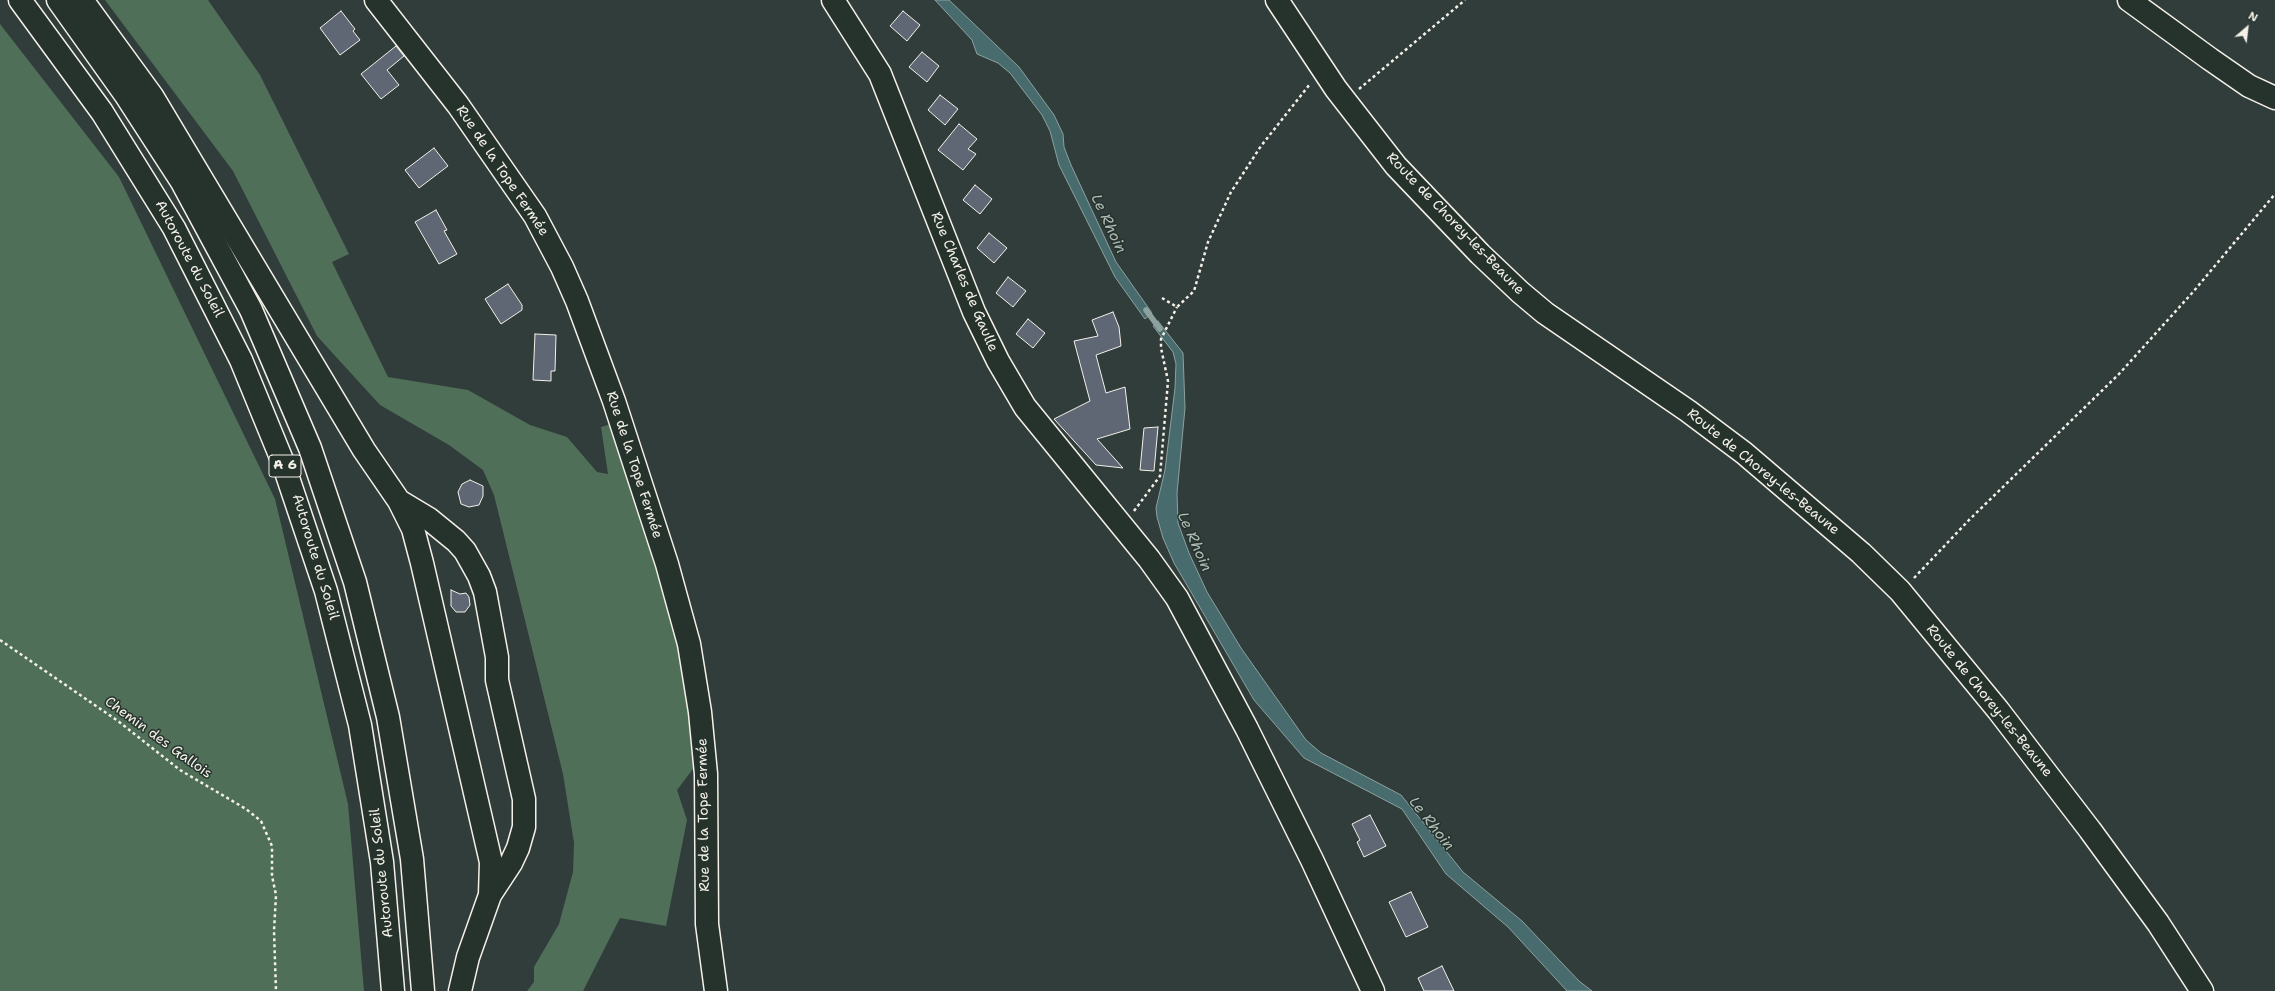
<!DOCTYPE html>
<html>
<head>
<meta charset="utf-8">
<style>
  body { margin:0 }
  #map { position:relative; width:2275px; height:991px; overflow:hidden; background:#313d3b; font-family:"Shantell Sans",sans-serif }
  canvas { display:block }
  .north { position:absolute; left:2227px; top:8px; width:40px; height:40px; -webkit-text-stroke:3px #26332d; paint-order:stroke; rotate:28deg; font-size:11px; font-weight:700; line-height:16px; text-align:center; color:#f4f1e8 }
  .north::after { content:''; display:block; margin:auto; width:14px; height:18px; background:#f4f1e8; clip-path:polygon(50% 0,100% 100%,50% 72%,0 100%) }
</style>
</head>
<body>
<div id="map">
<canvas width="2275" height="991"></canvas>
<div class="north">N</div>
</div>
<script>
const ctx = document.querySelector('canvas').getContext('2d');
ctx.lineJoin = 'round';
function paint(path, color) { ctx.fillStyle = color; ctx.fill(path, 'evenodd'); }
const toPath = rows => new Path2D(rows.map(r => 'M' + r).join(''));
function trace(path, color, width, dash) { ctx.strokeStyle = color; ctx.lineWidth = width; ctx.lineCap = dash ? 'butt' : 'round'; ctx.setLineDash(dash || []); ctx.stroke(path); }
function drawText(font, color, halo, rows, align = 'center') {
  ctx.font = font + ' "Shantell Sans",sans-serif'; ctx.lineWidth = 3; ctx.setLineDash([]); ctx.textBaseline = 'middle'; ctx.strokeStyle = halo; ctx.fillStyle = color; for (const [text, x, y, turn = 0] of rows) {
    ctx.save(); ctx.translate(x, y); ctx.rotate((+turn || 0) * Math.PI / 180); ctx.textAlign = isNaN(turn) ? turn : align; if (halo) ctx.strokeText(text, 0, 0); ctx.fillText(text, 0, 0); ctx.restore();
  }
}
const green = toPath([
  [105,0,208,0,260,75,349,254,332,262,388,377,468,390,530,425,567,437,597,472,608,474,601,427,618,422,685,636,697,747,693,769,677,790,687,820,666,926,620,918,583,991,527,991,534,982,534,967,559,924,573,872,574,843,563,774,494,495,483,470,449,445,380,405,317,336,233,171],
  [0,24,119,177,275,499,348,804,364,991,0,991]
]);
const water = toPath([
  [935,0,949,0,1019,67,1054,115,1063,134,1064,147,1071,165,1116,262,1152,313,1145,319,1115,277,1059,165,1050,131,1042,115,1010,73,998,63,977,54,972,40,935,0],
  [1158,321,1183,353,1185,408,1177,493,1178,523,1189,553,1207,592,1241,648,1306,740,1321,753,1401,795,1463,872,1522,921,1579,981,1592,991,1567,991,1508,927,1446,874,1402,809,1304,758,1254,700,1174,563,1163,538,1157,517,1156,508,1165,470,1175,388,1176,364,1173,352,1153,326,1158,321]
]);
const stream = toPath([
  [1146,310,1160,329]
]);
const building = toPath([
  [341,11,355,29,353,31,360,40,340,55,320,28,341,11],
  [903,11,920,25,907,41,890,26,903,11],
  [396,46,404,56,387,70,399,85,381,99,361,74,396,46],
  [922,52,939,66,927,82,909,67,922,52],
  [940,95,958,109,945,125,928,110,940,95],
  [959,124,977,139,968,149,976,154,963,170,938,150,959,124],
  [434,148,448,166,419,188,405,170,434,148],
  [975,185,992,199,980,214,963,200,975,185],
  [436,210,447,230,444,231,457,254,439,264,415,222,436,210],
  [989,233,1007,248,994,263,977,248,989,233],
  [1008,277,1026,291,1013,307,996,293,1008,277],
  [508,284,522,305,522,310,501,324,485,299,508,284],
  [1113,312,1119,327,1121,346,1096,355,1106,393,1125,387,1130,429,1097,439,1123,468,1096,465,1054,419,1090,401,1074,341,1098,336,1092,320,1113,312],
  [1028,319,1045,333,1033,348,1016,334,1028,319],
  [535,334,556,335,555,371,551,371,551,381,533,380,535,334],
  [1158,427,1154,471,1140,470,1144,428,1158,427],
  [470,480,483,486,483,496,479,505,469,507,461,504,458,492,462,484,470,480],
  [451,590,460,594,466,593,469,597,470,605,465,612,456,612,451,606,451,590],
  [1370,815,1386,846,1364,857,1357,842,1360,840,1352,824,1370,815],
  [1411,892,1428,927,1406,937,1389,902,1411,892],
  [1442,966,1454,991,1424,991,1418,978,1442,966]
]);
const path = toPath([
  [1359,89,1465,0],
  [1162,298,1177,307,1194,291,1208,242,1231,192,1261,146,1310,84],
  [1134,511,1160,476,1168,381,1161,348,1161,339,1177,307],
  [1914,578,1969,520,2119,374,2193,292,2275,194],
  [0,640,118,721,180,770,246,809,261,821,272,846,272,876,276,895,274,931,276,991]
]);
const minor = toPath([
  [82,0,152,96,364,450,399,501,413,529,422,563,491,862,490,895],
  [376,0,458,105,535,216,562,267,577,301,614,401,667,564,689,644,700,712,706,774,707,924,716,991],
  [833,0,880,74,974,312,998,361,1025,407,1149,559,1177,598,1247,729,1312,860,1373,991],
  [1277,0,1336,89,1396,166,1480,254,1520,292,1545,313,1688,411,1744,453,1861,553,1900,591,1998,710,2090,830,2158,923,2202,991],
  [2129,0,2210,59,2249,86,2275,98],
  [399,501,429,519,456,541,465,551,479,576,485,592,497,657,497,680,524,799,524,827,518,848,511,863,490,895,468,957,460,991]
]);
const highway = toPath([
  [20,0,102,112,174,228,241,360,282,460,326,591,360,725,382,862,393,991],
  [58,0,125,94,182,182,251,310,310,448,355,582,388,717,412,859,423,991]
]);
const shields = [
  [285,466,32]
];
const shieldNames = [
  ["A 6",285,466]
];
const streetNames = [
  ["Rue de la Tope Fermée",502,171,56],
  ["Route de Chorey-les-Beaune",1455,224,46],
  ["Autoroute du Soleil",189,259,62],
  ["Rue Charles de Gaulle",964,282,67],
  ["Rue de la Tope Fermée",634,465,72],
  ["Route de Chorey-les-Beaune",1763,472,39],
  ["Autoroute du Soleil",315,557,73],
  ["Route de Chorey-les-Beaune",1989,701,51],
  ["Chemin des Gallois",158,738,36],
  ["Rue de la Tope Fermée",704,815,-91],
  ["Autoroute du Soleil",382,873,-96]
];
const waterNames = [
  ["Le Rhoin",1108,224,65],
  ["Le Rhoin",1194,542,66],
  ["Le Rhoin",1431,824,52]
];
paint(green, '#506f58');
paint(water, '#486b6e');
trace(water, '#8da19f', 1);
trace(stream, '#8da19f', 5.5);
paint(building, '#5f6674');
trace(building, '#f4f1e8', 1);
trace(minor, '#f4f1e8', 25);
trace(highway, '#f4f1e8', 25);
trace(path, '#f4f1e8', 2.5, [3, 3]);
trace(minor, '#26332d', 22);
trace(highway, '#26332d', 22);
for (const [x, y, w] of shields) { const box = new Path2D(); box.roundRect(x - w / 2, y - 11, w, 22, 3); ctx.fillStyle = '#26332d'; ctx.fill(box); trace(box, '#f4f1e8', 1); }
drawText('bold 13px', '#f4f1e8', null, shieldNames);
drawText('14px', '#f4f1e8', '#26332d', streetNames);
drawText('italic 15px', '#afbbb7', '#26332d', waterNames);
</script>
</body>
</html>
